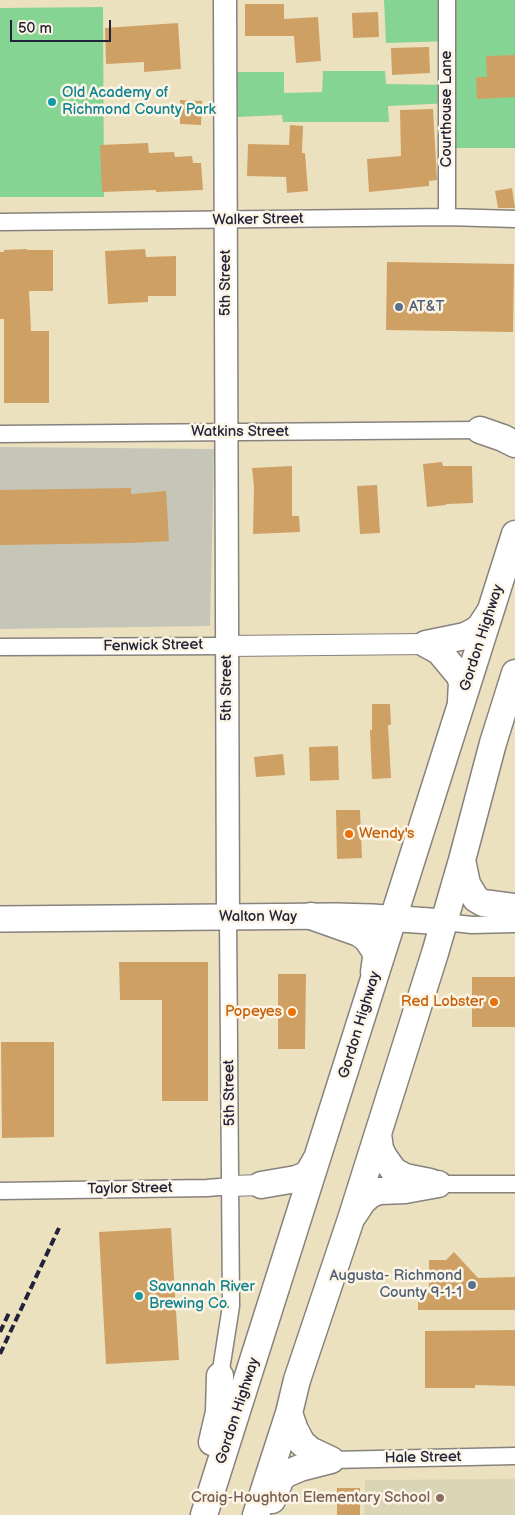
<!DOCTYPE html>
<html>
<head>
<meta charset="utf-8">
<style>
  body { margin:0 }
  #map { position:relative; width:515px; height:1515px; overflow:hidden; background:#ece1bf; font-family:"Balsamiq Sans",sans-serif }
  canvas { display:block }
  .scale { position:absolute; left:10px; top:20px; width:101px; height:22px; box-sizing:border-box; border:2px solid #22223b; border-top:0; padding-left:6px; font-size:15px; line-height:18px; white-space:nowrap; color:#22223b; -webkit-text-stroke:4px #fcf5e5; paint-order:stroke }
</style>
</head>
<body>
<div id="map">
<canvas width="515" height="1515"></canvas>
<div class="scale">50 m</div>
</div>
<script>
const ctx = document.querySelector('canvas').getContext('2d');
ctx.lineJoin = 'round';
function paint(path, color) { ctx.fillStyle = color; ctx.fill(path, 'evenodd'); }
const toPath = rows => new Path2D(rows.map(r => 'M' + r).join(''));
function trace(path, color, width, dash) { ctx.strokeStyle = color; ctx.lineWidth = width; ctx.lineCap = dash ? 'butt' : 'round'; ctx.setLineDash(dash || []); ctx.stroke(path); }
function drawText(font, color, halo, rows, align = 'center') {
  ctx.font = font + ' "Balsamiq Sans",sans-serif'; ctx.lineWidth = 5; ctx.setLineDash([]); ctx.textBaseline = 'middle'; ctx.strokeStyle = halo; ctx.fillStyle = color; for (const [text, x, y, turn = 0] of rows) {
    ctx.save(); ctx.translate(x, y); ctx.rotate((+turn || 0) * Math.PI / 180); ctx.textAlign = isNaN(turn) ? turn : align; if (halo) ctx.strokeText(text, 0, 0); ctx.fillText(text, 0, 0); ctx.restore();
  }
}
const built = toPath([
  [515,1479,515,1515,364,1515,365,1480]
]);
const industrial = toPath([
  [0,447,214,449,210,626,0,629]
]);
const green = toPath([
  [384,0,515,0,515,148,453,148,452,103,388,106,389,122,283,122,282,115,237,117,237,72,284,72,284,93,322,92,323,71,385,71,386,84,452,85,452,41,386,43],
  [103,7,104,197,0,197,0,8]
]);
const building = toPath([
  [245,4,284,4,284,19,318,17,321,61,296,63,294,36,245,36],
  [378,12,379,37,353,38,352,13],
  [178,23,181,69,144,72,144,62,106,64,105,28],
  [429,47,430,73,392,75,391,48],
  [515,55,515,97,477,99,476,77,487,77,486,56],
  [180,100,202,101,201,125,180,124],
  [433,109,437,180,429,181,429,186,369,192,367,159,401,156,400,110],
  [290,125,303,126,302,153,305,153,308,191,287,193,286,177,247,176,248,144,289,145],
  [148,143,149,153,174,152,175,157,192,156,193,163,201,163,203,190,156,192,156,190,102,192,100,145],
  [512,188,515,208,498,208,495,191],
  [27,249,27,250,53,250,53,291,29,291,31,331,49,331,49,403,4,403,4,319,0,319,0,252,4,252,4,250],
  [145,249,146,257,176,256,176,296,148,296,148,302,108,304,105,251],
  [387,262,514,264,513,332,386,330],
  [442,462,443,466,472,466,473,503,446,504,446,505,427,507,423,464],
  [292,466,292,516,299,516,300,532,253,534,254,487,252,468],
  [377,485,380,533,360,534,357,486],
  [131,488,131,494,166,491,169,541,130,543,0,545,0,490],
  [372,704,390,704,391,725,388,725,391,778,372,779,370,730,372,730],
  [338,746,339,780,310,781,309,747],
  [283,754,285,775,256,777,254,757],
  [336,810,360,810,362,858,337,859],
  [119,962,208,962,208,1101,162,1101,162,1000,120,1000],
  [278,974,306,974,305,1049,278,1049],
  [472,977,515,977,515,1027,472,1027],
  [1,1042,54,1042,54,1137,2,1138],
  [171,1228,179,1360,106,1364,99,1232],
  [454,1252,478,1278,515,1277,515,1310,418,1310,418,1293,429,1293,429,1260,446,1260],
  [515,1330,515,1386,475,1385,475,1388,425,1388,425,1331],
  [337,1488,360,1488,360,1515,337,1515]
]);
const minor = toPath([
  [447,0,447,217],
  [0,222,447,217,515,219],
  [0,434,480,430],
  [0,647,227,646],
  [444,922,472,925,515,924],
  [438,1184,515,1184],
  [0,1191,207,1188,231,1186],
  [220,1376,231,1306,228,917],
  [331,1460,515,1456]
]);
const tertiary = toPath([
  [227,646,426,644],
  [231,1186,261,1185]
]);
const secondary = toPath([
  [225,0,228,917]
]);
const primary = toPath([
  [0,919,336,916,372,917,444,922]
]);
const trunk = toPath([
  [480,430,503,438,515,444],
  [426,644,465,636,473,632,480,627,489,613],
  [426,644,439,651,459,675,462,682,461,701],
  [462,860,467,884,476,899,483,903,515,907],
  [311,916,359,933,367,939,375,951,376,958,374,972],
  [378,1134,380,1149,384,1157,394,1171,405,1177,430,1182],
  [261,1185,296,1179,304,1176,309,1172,317,1158],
  [353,1216,363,1201,371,1194,380,1191,405,1190,438,1184],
  [289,1413,295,1430,302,1443,310,1450,331,1460],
  [212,1442,219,1412,220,1376],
  [272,1500,281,1478,286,1474,300,1468,331,1460],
  [204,1515,515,534],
  [256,1515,289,1413,297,1380,351,1219,435,953,462,860,493,743,515,673]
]);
const rail = toPath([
  [0,1332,9,1313],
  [0,1354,59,1228]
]);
const markers = [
  [52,102,5,"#0f9aa8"],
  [399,307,5,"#5c6f8a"],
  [349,834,5,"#e8710a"],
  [494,1002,5,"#e8710a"],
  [292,1012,5,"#e8710a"],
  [472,1285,5,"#5c6f8a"],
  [139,1296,5,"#0f9aa8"],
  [440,1498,5,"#8d6e63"]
];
const cultureNames = [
  ["Old Academy of",62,93],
  ["Richmond County Park",62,110],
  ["Savannah River",149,1287],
  ["Brewing Co.",149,1304]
];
const streetNames = [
  ["Courthouse Lane",447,109,-90],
  ["Walker Street",258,220,-1],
  ["5th Street",226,283,-90],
  ["Watkins Street",240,432],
  ["Gordon Highway",482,638,-72],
  ["Fenwick Street",153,646,-1],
  ["5th Street",227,688,-90],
  ["Walton Way",258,917],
  ["Gordon Highway",360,1025,-73],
  ["5th Street",230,1093,-91],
  ["Taylor Street",130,1189,-1],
  ["Gordon Highway",238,1411,-72],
  ["Hale Street",423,1458,-1]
];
const serviceNames = [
  ["AT&T",409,307],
  ["Augusta- Richmond",462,1276,"right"],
  ["County 9-1-1",462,1293,"right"]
];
const foodNames = [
  ["Wendy's",359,834,"left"],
  ["Red Lobster",484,1002],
  ["Popeyes",282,1012]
];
const educationNames = [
  ["Craig-Houghton Elementary School",430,1498]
];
paint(built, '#d9d5b5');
paint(industrial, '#c5c5b8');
paint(green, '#85d493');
paint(building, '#cfa064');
trace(minor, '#87827d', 19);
trace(tertiary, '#87827d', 22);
trace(secondary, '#87827d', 25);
trace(primary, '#87827d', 28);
trace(trunk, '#87827d', 29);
trace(minor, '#fff', 16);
trace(tertiary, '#fff', 20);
trace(secondary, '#fff', 22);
trace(primary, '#fff', 25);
trace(trunk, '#fff', 26);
trace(rail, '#22223b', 4, [8, 4]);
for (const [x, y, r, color] of markers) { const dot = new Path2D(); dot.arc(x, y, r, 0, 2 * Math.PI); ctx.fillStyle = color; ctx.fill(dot); trace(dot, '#fcf5e5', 2); }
drawText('15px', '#0d838f', '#fcf5e5', cultureNames, 'left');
drawText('15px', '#22223b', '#fcf5e5', streetNames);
drawText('15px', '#4e5e75', '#fcf5e5', serviceNames, 'left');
drawText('15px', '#c56008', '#fcf5e5', foodNames, 'right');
drawText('15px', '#785e54', '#fcf5e5', educationNames, 'right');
</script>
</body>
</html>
